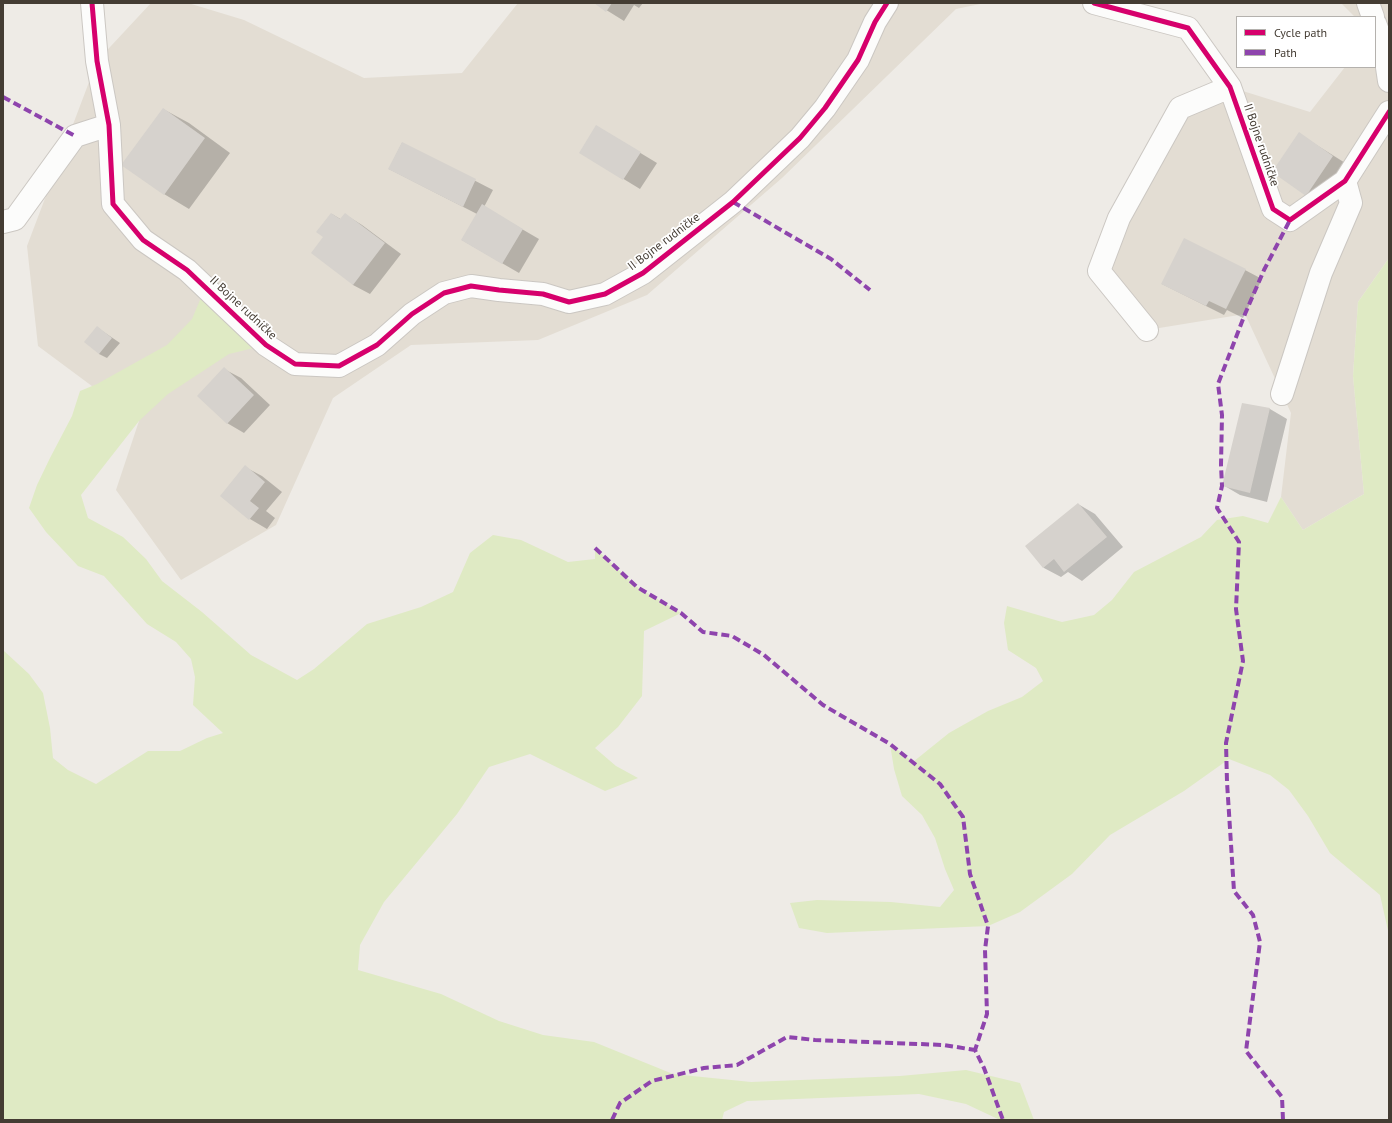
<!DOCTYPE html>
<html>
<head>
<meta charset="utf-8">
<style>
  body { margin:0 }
  #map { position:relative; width:1392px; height:1123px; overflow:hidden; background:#eeebe6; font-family:"PT Sans",sans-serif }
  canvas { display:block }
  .frame { position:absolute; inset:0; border:4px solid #443c33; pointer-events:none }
  .legend { position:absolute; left:1236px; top:16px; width:140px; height:52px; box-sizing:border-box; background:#fff; border:1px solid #b4b1ad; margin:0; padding:5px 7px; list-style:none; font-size:12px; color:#443c33 }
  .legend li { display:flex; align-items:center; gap:8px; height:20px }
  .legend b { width:20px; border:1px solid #b4b1ad }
</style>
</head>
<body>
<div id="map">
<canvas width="1392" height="1123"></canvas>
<div class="frame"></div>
<ul class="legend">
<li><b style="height:5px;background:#d6006c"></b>Cycle path</li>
<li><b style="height:5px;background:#8e44ad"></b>Path</li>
</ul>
</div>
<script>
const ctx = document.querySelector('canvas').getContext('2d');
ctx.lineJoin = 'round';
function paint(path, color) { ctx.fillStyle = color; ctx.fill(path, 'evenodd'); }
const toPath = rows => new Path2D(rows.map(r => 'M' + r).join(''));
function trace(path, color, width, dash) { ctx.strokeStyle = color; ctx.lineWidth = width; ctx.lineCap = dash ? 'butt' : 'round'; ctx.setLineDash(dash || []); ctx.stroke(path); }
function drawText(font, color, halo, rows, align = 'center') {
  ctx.font = font + ' "PT Sans",sans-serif'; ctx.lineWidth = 3.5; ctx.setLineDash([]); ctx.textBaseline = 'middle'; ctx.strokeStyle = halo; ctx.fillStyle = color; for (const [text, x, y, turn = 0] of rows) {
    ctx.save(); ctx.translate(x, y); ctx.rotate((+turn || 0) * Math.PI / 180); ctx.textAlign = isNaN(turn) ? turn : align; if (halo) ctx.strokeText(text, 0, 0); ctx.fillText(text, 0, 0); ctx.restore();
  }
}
const residential = toPath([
  [151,3,188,3,244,20,364,78,462,73,518,3,985,3,956,9,782,178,647,295,538,340,411,345,333,398,276,525,181,580,116,490,139,421,38,346,27,246,97,61],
  [1341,3,1389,3,1389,258,1358,302,1353,376,1364,494,1303,530,1281,497,1291,413,1245,314,1147,330,1099,271,1180,108,1230,87,1310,112,1345,67,1375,67,1375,17,1355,17]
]);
const green = toPath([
  [1389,258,1389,935,1380,895,1330,853,1308,816,1289,790,1270,775,1229,759,1184,791,1110,835,1072,874,1020,912,988,926,827,933,799,928,790,903,817,900,891,902,940,907,954,890,945,869,935,838,922,815,902,796,894,769,890,744,913,762,949,733,988,711,1022,697,1043,681,1036,668,1008,650,1004,623,1007,606,1062,622,1094,615,1112,600,1134,572,1201,537,1217,520,1243,516,1268,523,1281,497,1303,530,1364,494,1353,376,1358,302],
  [212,293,266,345,229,354,168,394,139,421,81,495,88,518,123,537,146,559,162,581,202,612,251,655,297,680,314,669,367,624,421,607,453,592,470,553,493,535,521,540,568,562,595,559,595,548,637,587,681,613,644,631,642,696,618,727,595,748,616,766,638,778,605,791,530,754,489,767,457,814,384,902,360,945,358,970,441,994,499,1021,543,1035,594,1042,673,1074,751,1082,900,1076,966,1070,1020,1083,1034,1120,1000,1120,966,1104,919,1094,747,1101,724,1112,722,1120,3,1120,3,650,29,674,43,693,50,728,53,758,68,770,96,784,148,751,180,751,207,738,223,733,193,705,195,677,191,659,176,642,147,624,104,576,78,566,46,532,29,508,37,485,50,458,72,416,80,391,97,384,167,345,192,319,200,300]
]);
const shadow = toPath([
  [595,3,643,3,639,8,634,5,624,21],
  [163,109,189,123,230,153,189,209,164,194],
  [1299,134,1350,166,1307,195],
  [614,137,657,163,640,189,581,153],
  [402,143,493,190,484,207,539,239,519,273,462,240,477,214,389,169],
  [332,214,342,220,346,215,362,225,401,254,370,294,353,285,325,237],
  [1245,270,1262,279,1243,318,1227,310,1224,315,1162,284],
  [98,328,120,343,107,358,99,354],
  [224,369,241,378,270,405,244,433,227,423],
  [1243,404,1270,409,1287,419,1267,502,1240,495,1223,485],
  [245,467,262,476,282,492,266,511,275,518,267,529,250,519],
  [1078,504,1095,514,1123,547,1082,581,1068,572,1061,577,1044,568,1027,547]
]);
const building = toPath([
  [594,3,612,3,606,12],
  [163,108,205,138,164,195,121,165],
  [596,125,641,152,623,180,579,153],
  [1299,132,1333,156,1306,196,1272,172],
  [402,142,476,179,463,207,388,169],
  [482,204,523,229,502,264,461,240],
  [331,213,340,219,345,213,385,243,353,285,311,253,323,237,316,232],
  [1184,238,1246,269,1226,309,1209,301,1206,306,1161,284],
  [97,326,112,338,99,354,84,342],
  [224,367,254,395,227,424,197,396],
  [1242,403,1270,408,1250,493,1222,486],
  [245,465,265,482,250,501,259,508,249,520,220,496],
  [1078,503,1107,537,1064,572,1054,559,1043,568,1025,546]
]);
const minor = toPath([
  [92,3,97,61,109,125,113,204,143,240,187,270,266,345,295,364,339,366,377,345,412,314,444,293,471,286,499,290,543,294,569,302,605,294,643,273,733,202,800,138,825,108,858,60,875,22,887,3],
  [1094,3,1188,28,1230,87,1273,209,1290,220,1345,181,1389,112],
  [1368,3,1373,17],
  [1375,23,1384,47,1389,81],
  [3,222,15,219,75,136,109,125],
  [1147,330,1099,271,1119,218,1180,108,1230,87],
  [1282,394,1321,273,1351,203,1345,181]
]);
const quiet = toPath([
  [3,97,75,136],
  [733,202,831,259,870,290],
  [595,548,637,587,681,613,703,632,732,636,764,655,823,705,890,744,940,784,963,817,970,874,988,926,985,950,987,1014,975,1050,984,1068,1003,1120],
  [612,1120,620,1103,652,1081,704,1068,737,1065,787,1037,815,1040,944,1045,975,1050],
  [1283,1120,1282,1097,1246,1051,1260,942,1253,915,1234,891,1227,782,1226,743,1243,661,1236,609,1239,542,1217,508,1222,486,1221,465,1222,415,1218,384,1245,314,1264,270,1290,220]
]);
const cycleway = toPath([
  [92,3,97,61,109,125,113,204,143,240,187,270,266,345,295,364,339,366,377,345,412,314,444,293,471,286,499,290,543,294,569,302,605,294,643,273,733,202,800,138,825,108,858,60,875,22,887,3],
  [1094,3,1188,28,1230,87,1273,209,1290,220,1345,181,1389,112]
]);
const streetNames = [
  ["II Bojne rudničke",1261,145,71],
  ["II Bojne rudničke",664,242,-37],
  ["II Bojne rudničke",243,308,43]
];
paint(residential, '#e3ddd3');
paint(green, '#dfeac4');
paint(shadow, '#0003');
paint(building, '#d6d2cd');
trace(minor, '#cbc7c2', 24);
trace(minor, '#fcfcfb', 22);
trace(quiet, '#8e44ad', 4, [8, 4]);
trace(cycleway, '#d6006c', 5);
drawText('12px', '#443c33', '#fff', streetNames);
</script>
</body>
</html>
